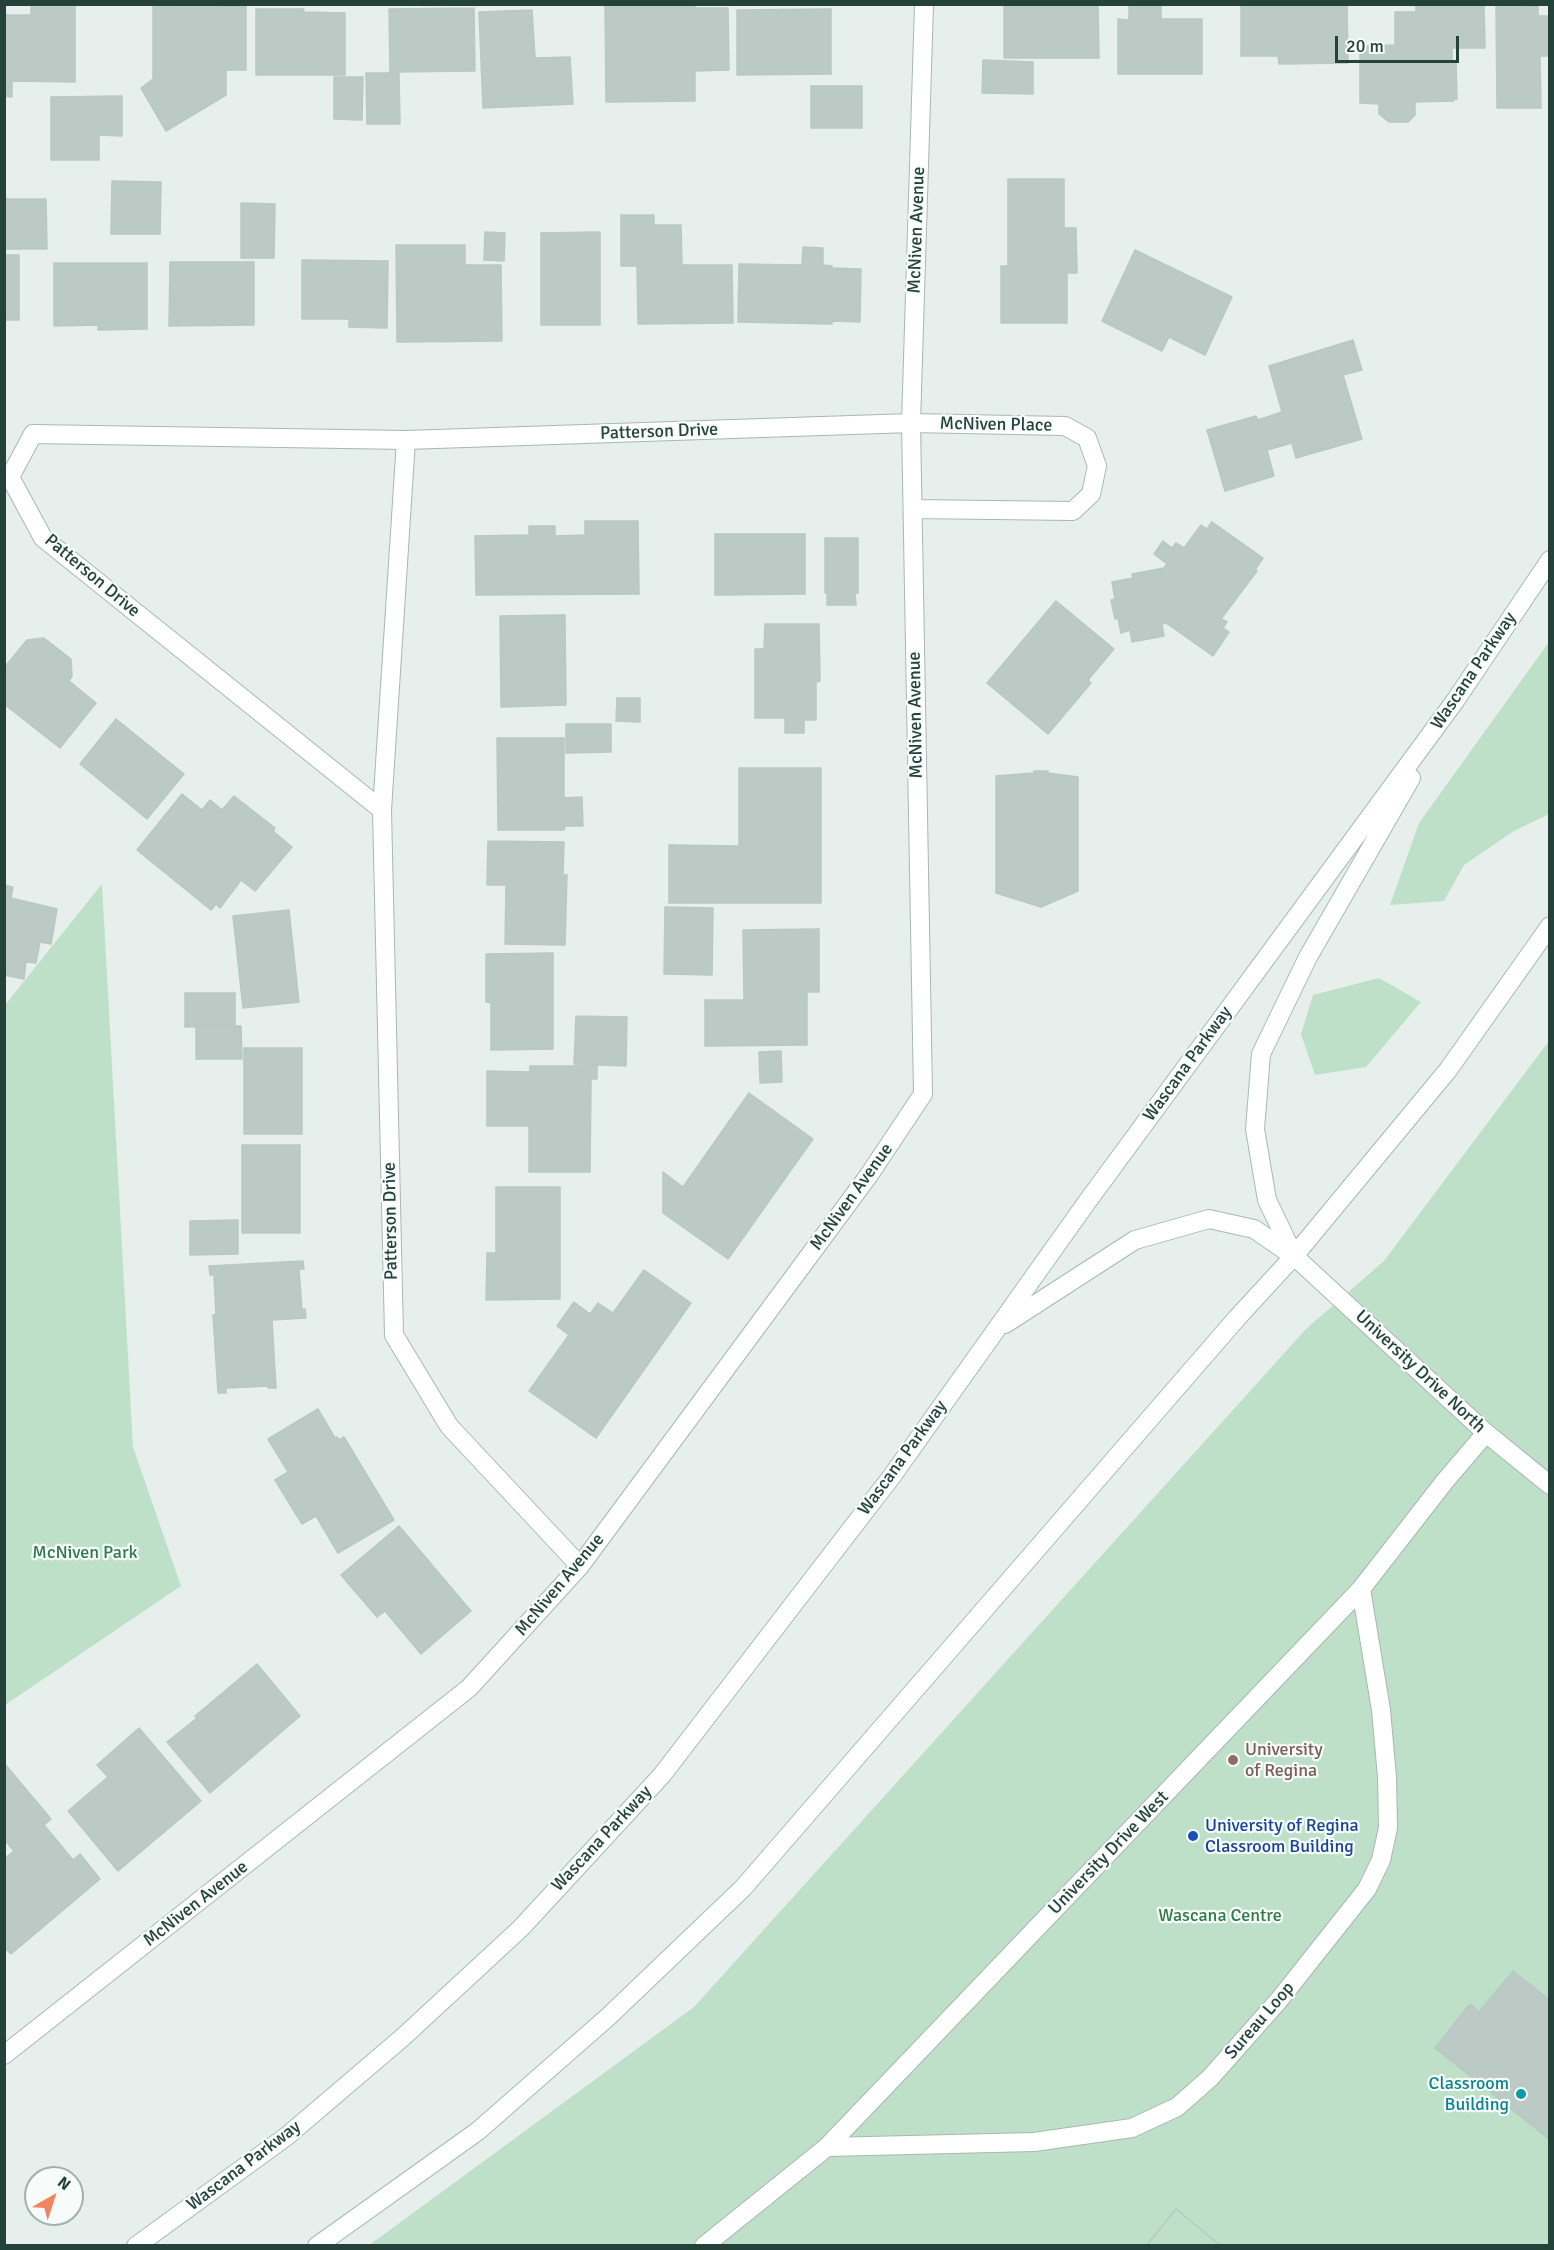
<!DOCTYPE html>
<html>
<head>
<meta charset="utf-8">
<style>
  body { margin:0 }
  #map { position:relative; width:1554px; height:2250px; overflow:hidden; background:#e6efeb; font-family:Signika,sans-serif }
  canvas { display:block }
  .frame { position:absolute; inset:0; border:6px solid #24423a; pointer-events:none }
  .north { position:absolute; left:24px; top:2166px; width:60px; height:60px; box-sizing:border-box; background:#f7fbf9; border:2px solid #a3b1ad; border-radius:50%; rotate:39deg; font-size:16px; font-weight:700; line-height:24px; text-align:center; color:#24423a }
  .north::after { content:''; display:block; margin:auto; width:21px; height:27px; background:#f4845f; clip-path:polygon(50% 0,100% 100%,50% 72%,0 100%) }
  .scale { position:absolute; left:1335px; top:36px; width:124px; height:27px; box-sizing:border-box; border:3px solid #24423a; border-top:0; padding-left:8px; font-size:18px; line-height:21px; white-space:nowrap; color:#24423a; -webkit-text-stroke:4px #f7fbf9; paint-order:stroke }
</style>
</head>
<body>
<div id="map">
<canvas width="1554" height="2250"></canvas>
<div class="frame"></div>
<div class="north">N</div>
<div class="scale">20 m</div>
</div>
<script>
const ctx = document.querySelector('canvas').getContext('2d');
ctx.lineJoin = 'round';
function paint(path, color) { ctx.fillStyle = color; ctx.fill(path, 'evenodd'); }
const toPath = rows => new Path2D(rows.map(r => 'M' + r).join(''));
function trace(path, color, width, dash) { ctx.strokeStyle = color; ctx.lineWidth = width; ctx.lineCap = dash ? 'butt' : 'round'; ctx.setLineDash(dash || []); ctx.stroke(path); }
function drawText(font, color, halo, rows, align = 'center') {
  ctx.font = font + ' Signika,sans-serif'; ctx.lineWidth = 4.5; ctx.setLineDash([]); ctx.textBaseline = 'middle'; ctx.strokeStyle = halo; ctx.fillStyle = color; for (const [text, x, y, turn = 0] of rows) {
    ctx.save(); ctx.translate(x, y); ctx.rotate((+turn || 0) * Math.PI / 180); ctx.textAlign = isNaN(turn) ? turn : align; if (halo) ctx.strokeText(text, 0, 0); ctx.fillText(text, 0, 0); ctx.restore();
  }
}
const green = toPath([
  [1549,642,1549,814,1514,831,1464,865,1444,901,1390,905,1419,823],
  [102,884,133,1447,181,1586,5,1705,5,1005],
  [1379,978,1421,1002,1366,1067,1315,1075,1301,1034,1313,995],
  [1549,1041,1549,2245,368,2246,694,2007,1306,1329,1384,1261]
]);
const building = toPath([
  [605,4,695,4,695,8,728,8,729,70,695,71,695,101,606,102,605,4],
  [1004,4,1098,4,1099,58,1004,58,1004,4],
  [1129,4,1161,4,1161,19,1202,19,1202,74,1118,74,1118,19,1129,20,1129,4],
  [1241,4,1347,4,1348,63,1279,64,1278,56,1241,56,1241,4],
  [1416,4,1484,4,1485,48,1452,48,1452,60,1456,61,1457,99,1453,99,1454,101,1415,102,1415,115,1408,122,1389,122,1379,114,1379,104,1360,103,1360,46,1395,45,1395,12,1416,12,1416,4],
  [246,6,246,70,226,70,226,95,166,131,141,88,153,79,153,7,246,6],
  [1538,6,1538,16,1550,16,1550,56,1540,56,1541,108,1497,108,1496,7,1538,6],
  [31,7,75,7,75,82,12,81,12,97,4,96,4,15,31,15,31,7],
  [474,8,475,71,390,72,389,9,474,8],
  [256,9,304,9,303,12,345,13,345,75,256,75,256,9],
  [831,9,831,74,737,75,737,10,831,9],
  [532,10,535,58,570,57,573,104,483,108,479,12,532,10],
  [983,60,1033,62,1033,94,982,93,983,60],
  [366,73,399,73,400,124,367,124,366,73],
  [334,77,363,77,362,120,334,119,334,77],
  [811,86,862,86,862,128,811,128,811,86],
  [122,96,122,136,99,135,99,160,51,160,51,97,122,96],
  [1008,179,1064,179,1064,228,1076,228,1077,273,1067,273,1067,323,1001,323,1001,266,1008,266,1008,179],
  [112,181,161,182,160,234,111,234,112,181],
  [4,199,46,199,47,249,5,249,4,199],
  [241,203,275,204,274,258,241,258,241,203],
  [621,215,654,215,654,225,681,225,682,265,732,265,733,323,638,324,637,266,621,266,621,215],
  [485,232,505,233,504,261,484,260,485,232],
  [600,232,600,325,541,325,541,233,600,232],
  [396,245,465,245,465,265,501,265,502,341,397,342,396,245],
  [803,247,823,248,823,265,832,266,832,268,861,269,860,322,832,321,832,324,738,322,739,264,802,265,803,247],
  [1135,250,1232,297,1205,355,1169,337,1162,351,1102,321,1135,250],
  [4,255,19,255,19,320,4,320,4,255],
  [302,260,388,261,387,328,349,327,349,319,302,319,302,260],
  [170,262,254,262,254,325,169,326,170,262],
  [54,263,147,263,147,329,98,330,98,325,54,326,54,263],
  [1353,340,1362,370,1343,375,1362,439,1296,458,1292,443,1267,450,1274,476,1225,491,1207,430,1256,416,1258,420,1282,412,1269,366,1353,340],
  [585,521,638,521,639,594,476,595,475,536,529,535,529,526,555,526,555,536,585,535,585,521],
  [1212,522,1263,558,1255,570,1257,571,1221,619,1227,622,1223,628,1229,632,1213,656,1166,623,1162,624,1164,636,1132,642,1130,630,1121,633,1118,618,1115,619,1111,600,1115,599,1112,582,1133,578,1132,574,1164,568,1167,564,1154,554,1163,541,1172,548,1176,543,1184,548,1201,525,1207,529,1212,522],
  [715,534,805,534,805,594,715,595,715,534],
  [825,538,858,538,858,593,855,593,856,605,827,605,827,593,825,593,825,538],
  [1056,601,1114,649,1088,680,1091,683,1048,734,987,683,1056,601],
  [565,615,566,705,501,707,500,616,565,615],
  [765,624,819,624,820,681,816,682,816,720,804,720,804,733,785,733,785,718,755,718,755,649,764,649,765,624],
  [44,638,71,659,72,676,69,681,96,703,60,748,4,704,4,668,27,640,44,638],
  [617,698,640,698,640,722,616,721,617,698],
  [116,719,184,774,147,819,80,764,116,719],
  [566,724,611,724,611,752,566,753,566,724],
  [497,738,564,738,564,798,582,797,583,826,565,826,564,830,498,830,497,738],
  [739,768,821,768,821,903,669,903,669,845,739,846,739,768],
  [1034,771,1048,771,1048,773,1078,777,1078,891,1041,907,996,893,996,776,1034,773,1034,771],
  [182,794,202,810,210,800,222,810,234,796,275,828,273,831,292,847,255,891,241,880,220,908,216,904,211,910,137,850,182,794],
  [488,841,564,842,563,875,567,875,565,945,505,944,506,885,487,885,488,841],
  [4,885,13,887,11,898,57,909,51,944,40,942,36,963,26,962,24,979,4,975,4,885],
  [665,907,713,908,712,975,664,974,665,907],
  [289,910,299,1002,243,1008,233,916,289,910],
  [819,929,819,992,807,992,807,1045,705,1046,705,1000,744,1000,743,930,819,929],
  [553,953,553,1049,491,1050,491,1003,486,1002,486,954,553,953],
  [185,993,235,993,235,1026,185,1027,185,993],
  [576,1016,627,1017,626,1066,574,1064,576,1016],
  [196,1026,241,1026,242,1059,196,1059,196,1026],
  [244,1048,302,1048,302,1134,244,1134,244,1048],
  [781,1051,782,1082,760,1083,759,1052,781,1051],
  [530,1066,597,1066,597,1079,591,1079,590,1172,529,1172,529,1126,487,1126,487,1071,530,1072,530,1066],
  [749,1093,813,1139,728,1259,663,1213,663,1172,683,1187,749,1093],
  [242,1145,300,1145,300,1233,242,1233,242,1145],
  [496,1187,560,1187,560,1299,486,1300,487,1253,496,1253,496,1187],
  [238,1220,238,1254,190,1255,190,1221,238,1220],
  [303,1261,304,1269,299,1269,302,1310,305,1309,306,1318,272,1320,276,1388,268,1388,268,1386,226,1388,226,1393,218,1393,213,1315,216,1315,214,1275,210,1275,209,1266,303,1261],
  [644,1270,691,1303,596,1438,529,1391,569,1335,557,1326,574,1302,590,1314,598,1303,613,1313,644,1270],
  [318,1409,335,1438,337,1437,339,1440,344,1437,394,1520,338,1553,316,1516,302,1524,275,1480,288,1472,268,1439,318,1409],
  [399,1526,471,1611,421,1654,385,1611,377,1617,341,1575,399,1526],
  [257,1664,300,1716,210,1793,167,1742,197,1718,195,1716,257,1664],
  [139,1728,201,1801,118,1871,68,1811,108,1777,97,1765,139,1728],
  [4,1763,51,1819,44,1825,73,1860,80,1854,100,1879,11,1954,4,1947,4,1859,14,1851,4,1839,4,1763],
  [1513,1971,1550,2000,1550,2140,1435,2048,1470,2004,1479,2012,1513,1971],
  [1176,2209,1221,2246,1146,2246,1176,2209],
  [1176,2209,1221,2246,1146,2246,1176,2209]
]);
const lane = toPath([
  [827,2147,1034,2142,1132,2128,1177,2107,1210,2078,1279,2000,1367,1889,1381,1860,1388,1828,1387,1777,1381,1710,1361,1589]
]);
const street = toPath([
  [406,440,911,423,1065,426,1087,438,1097,466,1091,494,1073,511,913,509],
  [382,810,43,538,10,477,33,434,406,440,382,810,394,1335,449,1426,580,1566],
  [1294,1256,1486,1433,1550,1485],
  [4,2055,469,1688,580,1566,869,1175,923,1094,911,423,924,4],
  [704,2246,827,2147,1361,1589,1445,1481,1486,1433]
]);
const secondary = toPath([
  [1294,1256,1267,1200,1255,1129,1261,1054,1308,957,1411,778],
  [1005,1324,1135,1240,1209,1219,1254,1229,1292,1255],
  [136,2246,287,2136,402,2038,521,1928,662,1775,892,1476,1087,1202,1455,701,1550,560],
  [317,2246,478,2131,608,2017,743,1888,1237,1318,1294,1256,1448,1070,1550,926]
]);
const markers = [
  [1233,1760,6,"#8d6e63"],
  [1193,1836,6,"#1a4fb4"],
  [1521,2094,6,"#0f9aa8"]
];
const streetNames = [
  ["McNiven Avenue",917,230,-88],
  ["McNiven Place",996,425,1],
  ["Patterson Drive",659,432,-2],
  ["Patterson Drive",92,576,40],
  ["Wascana Parkway",1474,671,-56],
  ["McNiven Avenue",916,715,-91],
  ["Wascana Parkway",1188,1064,-54],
  ["McNiven Avenue",852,1197,-54],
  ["Patterson Drive",391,1221,-91],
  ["University Drive North",1420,1372,43],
  ["Wascana Parkway",903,1458,-54],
  ["McNiven Avenue",560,1585,-50],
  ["Wascana Parkway",602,1839,-47],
  ["University Drive West",1109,1853,-46],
  ["McNiven Avenue",196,1904,-38],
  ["Sureau Loop",1260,2021,-49],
  ["Wascana Parkway",244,2166,-37]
];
const parkNames = [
  ["McNiven Park",85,1553],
  ["Wascana Centre",1220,1916]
];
const educationNames = [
  ["University",1245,1750],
  ["of Regina",1245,1771]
];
const transitNames = [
  ["University of Regina",1205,1826],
  ["Classroom Building",1205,1847]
];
const cultureNames = [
  ["Classroom",1509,2084],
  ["Building",1509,2105]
];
paint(green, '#bfe0c8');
paint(building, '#bbcac4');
trace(building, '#b8c9c2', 1.5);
trace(lane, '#a8b8b2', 20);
trace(street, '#a8b8b2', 20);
trace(secondary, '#a4bbb3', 20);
trace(lane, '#fff', 18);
trace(street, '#fff', 18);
trace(secondary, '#fff', 18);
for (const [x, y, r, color] of markers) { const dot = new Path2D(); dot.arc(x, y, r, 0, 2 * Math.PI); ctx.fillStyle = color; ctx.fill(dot); trace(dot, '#f7fbf9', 2); }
drawText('18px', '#24423a', '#f7fbf9', streetNames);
drawText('18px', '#2d7a4b', '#f7fbf9', parkNames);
drawText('18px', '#785e54', '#f7fbf9', educationNames, 'left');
drawText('18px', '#164399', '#f7fbf9', transitNames, 'left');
drawText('18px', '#0d838f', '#f7fbf9', cultureNames, 'right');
</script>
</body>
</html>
